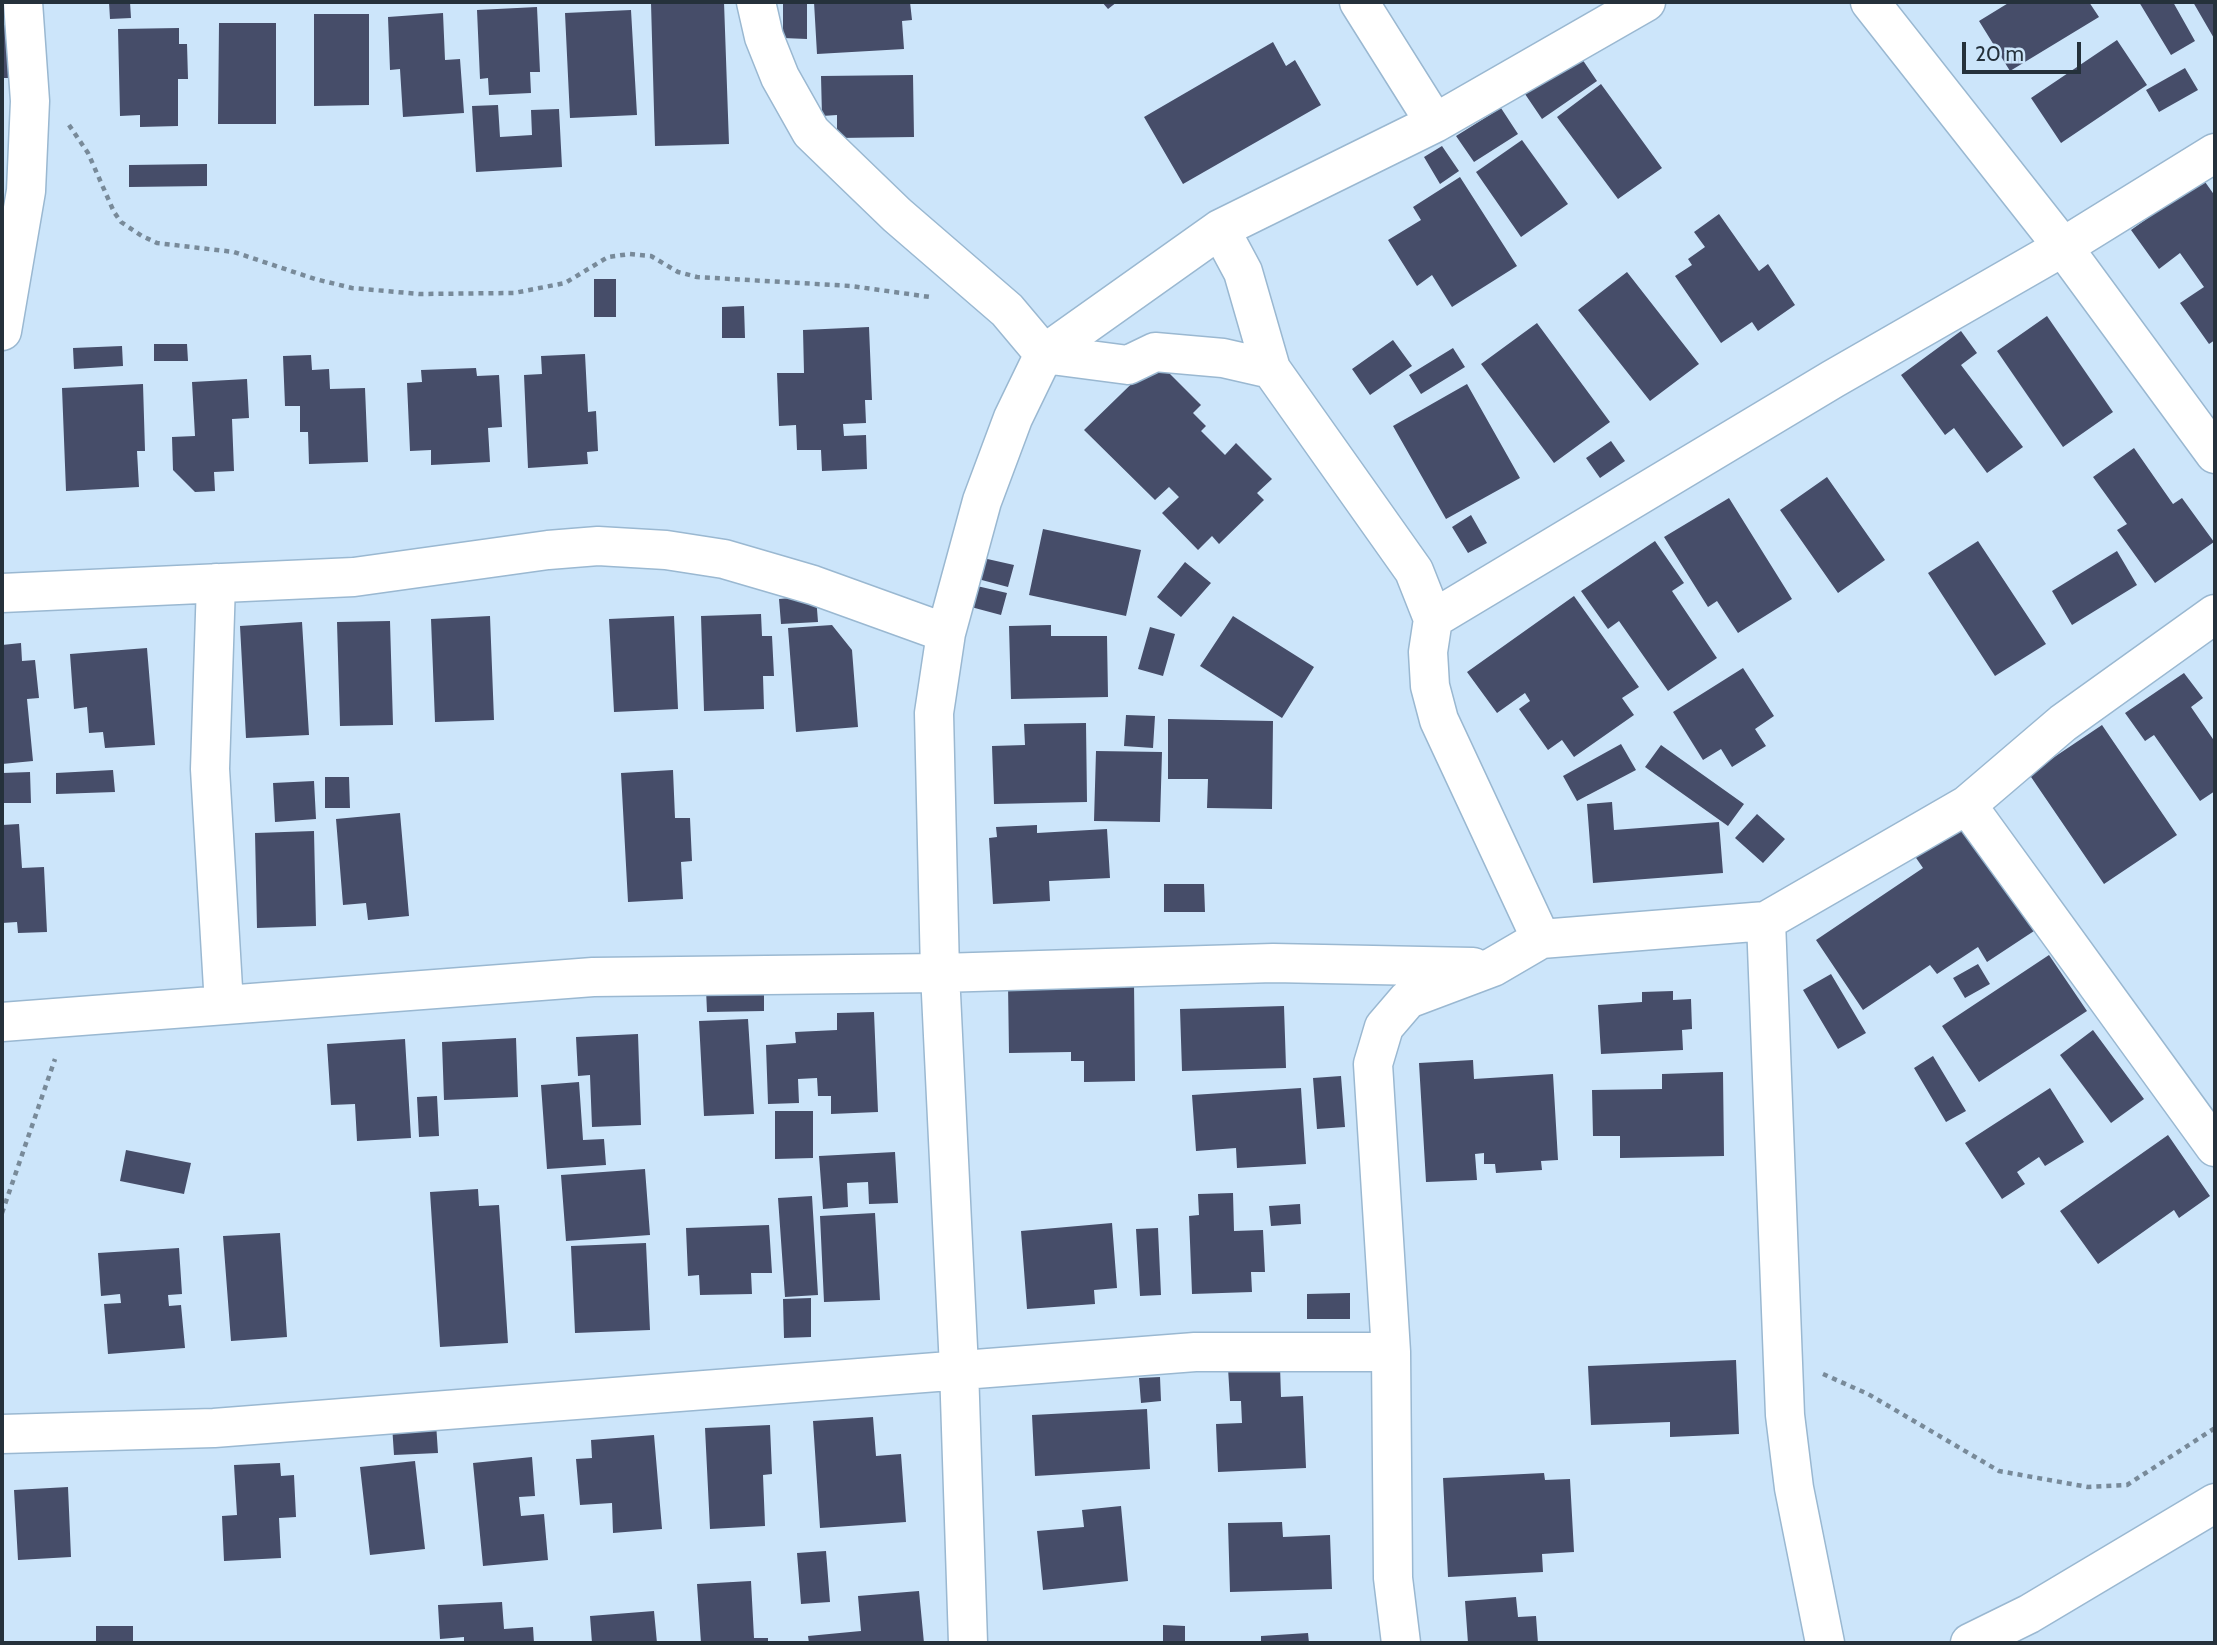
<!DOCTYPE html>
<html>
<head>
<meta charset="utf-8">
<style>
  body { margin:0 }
  #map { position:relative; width:2217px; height:1645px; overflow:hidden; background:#cce5fa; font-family:Cabin,sans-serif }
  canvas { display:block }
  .frame { position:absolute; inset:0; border:4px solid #25313b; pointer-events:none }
  .scale { position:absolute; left:1962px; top:42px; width:119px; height:32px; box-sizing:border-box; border:4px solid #25313b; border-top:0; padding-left:9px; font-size:21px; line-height:24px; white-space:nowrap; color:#25313b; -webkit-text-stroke:5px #cce5fa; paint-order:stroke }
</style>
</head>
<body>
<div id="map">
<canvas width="2217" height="1645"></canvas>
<div class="frame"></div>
<div class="scale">20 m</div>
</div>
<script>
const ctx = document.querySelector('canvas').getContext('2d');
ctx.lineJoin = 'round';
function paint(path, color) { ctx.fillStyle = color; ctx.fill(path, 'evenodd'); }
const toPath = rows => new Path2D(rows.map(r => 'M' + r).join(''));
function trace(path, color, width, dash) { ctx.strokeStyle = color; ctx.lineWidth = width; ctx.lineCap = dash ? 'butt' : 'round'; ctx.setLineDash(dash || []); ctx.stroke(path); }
const building = toPath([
  [109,2,130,2,131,18,110,19],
  [724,2,729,144,655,146,651,3],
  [783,2,807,2,807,39,783,38],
  [814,2,910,2,912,20,902,21,904,49,817,54],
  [1102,2,1117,2,1108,9],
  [2010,2,2089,2,2099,17,2010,71,1979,21],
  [2139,2,2173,2,2195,41,2171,55],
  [2193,2,2215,2,2215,40],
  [537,7,540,72,530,72,531,93,489,95,488,78,480,79,477,10],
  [631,10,637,115,570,118,565,13],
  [443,13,445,60,460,59,464,113,403,117,400,69,390,70,388,17],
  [314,14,369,14,369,105,314,106],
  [219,23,276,23,276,124,218,124],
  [2,25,6,25,10,78,2,78],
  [179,28,179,44,187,44,188,79,178,79,178,126,140,127,140,115,120,116,118,29],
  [2117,40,2147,85,2061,143,2031,98],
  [1273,42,1286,66,1295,60,1321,105,1183,184,1144,117],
  [1580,56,1597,81,1542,119,1525,94],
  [2185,68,2198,90,2159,112,2146,90],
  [913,75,914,137,837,138,837,115,822,116,821,76],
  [1601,84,1662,168,1618,199,1557,117],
  [498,105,500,137,532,135,531,110,559,109,562,167,476,172,472,106],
  [1501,108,1518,134,1474,162,1456,136],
  [1522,140,1568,204,1521,237,1476,172],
  [1442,146,1459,171,1440,184,1424,157],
  [207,164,207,186,129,187,129,165],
  [1460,177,1517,266,1452,307,1432,275,1417,286,1388,240,1421,220,1413,207],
  [2203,179,2215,196,2215,340,2209,344,2180,303,2204,287,2180,253,2159,269,2131,230],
  [1719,214,1759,271,1768,264,1795,305,1758,331,1752,322,1721,343,1675,276,1692,265,1688,259,1705,247,1694,232],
  [1627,272,1699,364,1650,401,1578,310],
  [594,279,616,279,616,317,594,317],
  [744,306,745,338,722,338,722,307],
  [2047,316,2113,412,2063,447,1997,351],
  [1537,323,1610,422,1554,463,1481,364],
  [869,327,872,400,865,400,866,423,843,424,844,436,866,435,867,469,822,471,821,450,797,450,796,425,779,426,777,373,804,373,803,330],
  [1961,331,1977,353,1961,365,2023,447,1987,473,1954,428,1945,435,1901,375],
  [1393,340,1412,366,1370,395,1352,369],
  [154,344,187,344,188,361,154,361],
  [122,346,123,366,74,369,73,348],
  [1453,348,1465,367,1421,394,1409,375],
  [585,354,588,412,596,411,598,451,587,452,588,464,528,468,524,375,542,374,541,356],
  [311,355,312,370,329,369,330,389,365,388,368,462,309,464,308,432,300,432,300,406,285,406,283,356],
  [1156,360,1201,405,1193,413,1206,426,1201,431,1225,455,1236,443,1272,479,1257,493,1264,500,1219,544,1212,536,1198,550,1162,513,1179,497,1169,487,1155,500,1084,430],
  [476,368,477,376,499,375,502,427,488,428,490,462,431,465,431,450,410,451,407,383,422,382,421,370],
  [247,379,249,418,232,419,234,471,214,472,215,491,195,492,173,470,172,437,195,436,192,382],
  [143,384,145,451,137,451,139,487,66,491,62,388],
  [1467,384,1520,478,1446,519,1393,426],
  [1611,441,1625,461,1600,478,1586,458],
  [2134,448,2173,504,2182,498,2214,542,2155,583,2117,530,2127,524,2093,477],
  [1827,477,1885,560,1838,593,1780,510],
  [1729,498,1792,599,1738,633,1717,601,1708,607,1664,537],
  [1471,515,1487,543,1468,553,1452,527],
  [1043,529,1141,550,1126,616,1029,595],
  [1655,541,1684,583,1672,591,1717,658,1668,691,1619,621,1608,629,1581,591],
  [1978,541,2046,644,1995,676,1928,573],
  [2117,551,2137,585,2072,625,2052,591],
  [983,558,1014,565,1008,587,978,579],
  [1185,562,1211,583,1181,617,1157,597],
  [977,586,1007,593,1001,615,971,607],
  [816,596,818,622,781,624,779,599],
  [1574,596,1639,687,1622,698,1634,715,1574,757,1562,740,1548,750,1519,709,1530,701,1525,693,1497,713,1467,672],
  [761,614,762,636,772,636,774,676,763,676,764,709,704,711,701,616],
  [490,616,494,720,435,722,431,619],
  [674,616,678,709,614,712,609,619],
  [1233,616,1314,667,1282,718,1200,666],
  [390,621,393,725,340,726,337,622],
  [302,622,309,735,246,738,240,626],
  [832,625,852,650,858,727,796,732,788,628],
  [1051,625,1051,636,1107,636,1108,697,1011,699,1009,626],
  [1150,627,1175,634,1163,676,1138,669],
  [21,643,22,661,35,660,39,698,27,699,33,761,2,764,2,645],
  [147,648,155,745,105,748,103,732,89,733,87,707,74,709,70,654],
  [1743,668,1774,716,1755,729,1766,746,1732,767,1721,749,1703,760,1673,712],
  [2184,673,2203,698,2191,707,2215,742,2215,791,2200,801,2154,735,2145,741,2125,713],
  [1126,715,1155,716,1153,748,1124,746],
  [1168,719,1273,721,1272,809,1207,808,1208,779,1168,779],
  [1086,723,1087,802,994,804,992,746,1025,745,1024,724],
  [2102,725,2177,835,2104,884,2029,774],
  [1621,744,1636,770,1577,801,1563,776],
  [1661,745,1744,804,1728,826,1645,767],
  [1096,751,1162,752,1160,822,1094,821],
  [113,770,115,792,56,794,56,773],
  [673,770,675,818,690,818,692,861,681,862,683,899,628,902,621,773],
  [30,772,31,803,2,803,2,773],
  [325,777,349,777,350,808,325,808],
  [314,781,316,819,275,822,273,783],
  [1612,802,1614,830,1719,822,1723,873,1593,883,1587,804],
  [400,813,409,916,368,920,366,903,343,905,336,819],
  [1757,814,1785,839,1763,863,1735,838],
  [1959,820,2034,931,1987,962,1978,947,1937,974,1930,965,1863,1010,1816,940,1923,868,1912,852],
  [19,824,22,868,44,867,47,932,18,933,17,922,2,923,2,825],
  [1037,825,1037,833,1107,829,1110,878,1049,881,1050,901,993,904,989,838,997,837,996,827],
  [314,831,316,926,257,928,255,833],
  [1164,884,1204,884,1205,912,1164,912],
  [2049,955,2087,1011,1979,1082,1942,1026],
  [1978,964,1990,984,1965,998,1953,978],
  [1831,974,1866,1033,1838,1049,1803,990],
  [1134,982,1135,1081,1084,1082,1084,1061,1071,1061,1071,1052,1009,1053,1008,984],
  [764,988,764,1011,707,1012,706,989],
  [1673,991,1673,1000,1691,999,1692,1029,1682,1030,1683,1050,1601,1054,1598,1005,1642,1002,1642,992],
  [1284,1006,1286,1068,1182,1071,1180,1009],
  [874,1012,878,1112,831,1114,831,1096,818,1096,817,1078,798,1079,799,1103,768,1104,766,1045,796,1043,795,1032,837,1030,837,1013],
  [748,1019,754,1114,704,1116,699,1021],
  [2093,1030,2144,1099,2111,1123,2060,1055],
  [638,1034,641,1125,592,1127,590,1075,578,1076,576,1037],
  [516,1038,518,1097,444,1100,442,1042],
  [405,1039,411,1138,357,1141,355,1104,331,1105,327,1044],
  [1933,1056,1966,1111,1946,1122,1914,1068],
  [1473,1060,1474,1079,1553,1074,1558,1160,1541,1161,1542,1170,1496,1173,1495,1164,1484,1164,1484,1153,1475,1154,1477,1180,1426,1182,1419,1063],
  [1723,1072,1724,1156,1620,1158,1620,1136,1593,1136,1592,1090,1662,1089,1662,1074],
  [1341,1076,1345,1127,1317,1129,1313,1078],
  [579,1082,583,1140,604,1139,606,1165,547,1169,541,1085],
  [1301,1088,1306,1164,1237,1168,1236,1148,1196,1151,1192,1095],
  [2050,1088,2084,1142,2045,1166,2039,1157,2017,1172,2025,1184,2002,1199,1965,1143],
  [437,1096,439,1136,419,1137,417,1097],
  [775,1111,813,1111,813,1158,775,1159],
  [2168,1135,2210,1196,2179,1218,2174,1210,2098,1264,2060,1211],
  [126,1150,191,1163,184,1194,120,1181],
  [895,1152,898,1203,869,1204,868,1182,847,1183,848,1207,823,1209,819,1156],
  [645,1169,650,1235,566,1241,561,1175],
  [478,1189,479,1206,499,1205,508,1343,440,1347,430,1192],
  [1233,1193,1234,1231,1263,1230,1265,1272,1251,1272,1252,1292,1192,1294,1189,1216,1199,1215,1198,1194],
  [812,1196,818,1295,785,1297,778,1198],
  [1300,1204,1301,1224,1271,1226,1269,1206],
  [875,1213,880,1300,824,1302,820,1216],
  [1112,1223,1117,1288,1094,1290,1095,1304,1027,1309,1021,1231],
  [769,1225,772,1273,751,1273,752,1294,700,1295,699,1275,688,1276,686,1228],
  [1158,1228,1161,1295,1140,1296,1136,1229],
  [280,1233,287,1337,231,1341,223,1236],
  [646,1243,650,1330,575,1333,571,1246],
  [179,1248,182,1294,168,1295,169,1306,181,1305,185,1348,108,1354,104,1304,121,1303,120,1294,101,1296,98,1253],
  [1350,1293,1350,1319,1307,1319,1307,1294],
  [811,1298,811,1337,784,1338,783,1299],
  [1736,1360,1739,1434,1670,1437,1670,1422,1591,1425,1588,1366],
  [1280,1366,1281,1397,1303,1396,1306,1468,1218,1472,1216,1424,1242,1423,1241,1401,1230,1401,1228,1368],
  [1160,1377,1161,1401,1141,1403,1139,1378],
  [1147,1409,1150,1469,1035,1476,1032,1415],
  [873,1417,876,1456,901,1454,906,1522,820,1528,813,1421],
  [436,1423,438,1453,394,1455,392,1425],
  [770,1425,772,1474,763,1475,765,1526,710,1529,705,1428],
  [654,1435,662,1529,613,1533,612,1503,580,1505,576,1459,592,1458,591,1440],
  [532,1457,535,1496,519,1497,521,1516,544,1514,548,1560,483,1566,473,1463],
  [415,1461,425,1549,370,1555,360,1467],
  [280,1463,281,1476,294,1475,296,1517,279,1518,281,1558,224,1561,222,1516,237,1515,234,1465],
  [1544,1473,1545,1480,1570,1479,1574,1552,1542,1554,1543,1572,1448,1577,1443,1478],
  [68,1487,71,1557,18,1560,14,1490],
  [1121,1506,1128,1581,1043,1590,1037,1531,1084,1527,1082,1510],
  [1282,1522,1283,1537,1330,1535,1332,1589,1230,1592,1228,1523],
  [826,1551,830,1602,801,1604,797,1553],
  [751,1581,754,1638,768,1638,768,1643,701,1643,697,1584],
  [919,1591,924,1643,809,1643,808,1636,861,1631,858,1596],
  [1516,1597,1518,1617,1536,1616,1538,1643,1468,1643,1465,1601],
  [502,1602,504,1629,533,1627,534,1643,464,1643,464,1637,440,1639,438,1605],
  [654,1611,657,1643,592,1643,590,1616],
  [1163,1625,1185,1626,1185,1643,1163,1643],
  [96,1626,133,1626,133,1643,96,1643],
  [1308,1633,1309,1643,1261,1643,1261,1636]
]);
const path = toPath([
  [69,125,88,153,114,212,121,222,142,236,157,243,234,252,315,279,352,288,419,294,514,293,565,283,608,257,630,254,651,256,678,272,697,277,851,286,930,297],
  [2,1213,55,1059],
  [1823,1374,1868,1394,1999,1471,2088,1487,2127,1485,2215,1428]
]);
const minor = toPath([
  [756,2,764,37,780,77,811,132,897,215,1007,310,1044,354,1128,365,1155,352,1223,358,1271,369],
  [1359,2,1435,123],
  [1870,2,2063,247,2215,454],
  [1220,229,1243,272,1271,369,1414,571,1433,619,1428,652,1430,686,1439,720,1541,939],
  [2,331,26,191,30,101,23,2],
  [216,583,210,769,224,1005],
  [2,593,354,577,548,550,598,546,666,550,724,559,813,585,946,633],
  [1433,619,1833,379,2063,247,2215,153],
  [1967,805,2215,1147],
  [1766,921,1785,1415,1794,1488,1825,1643],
  [2,1022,593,977,940,973,1273,963,1473,967],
  [2,1434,214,1428,1195,1352,1391,1352],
  [968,1643,959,1368,940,973,934,713,946,633,982,501,1013,418,1044,354,1220,229,1435,123,1646,2],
  [1401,1643,1393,1578,1391,1352,1373,1064,1384,1027,1408,999,1493,967,1541,939,1766,921,1967,805,2063,723,2215,614],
  [1970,1643,2029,1614,2215,1503]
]);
paint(building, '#464d69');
trace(minor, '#9ab8d1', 41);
trace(path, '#788a99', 4.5, [5, 5]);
trace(minor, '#fff', 38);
</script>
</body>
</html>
